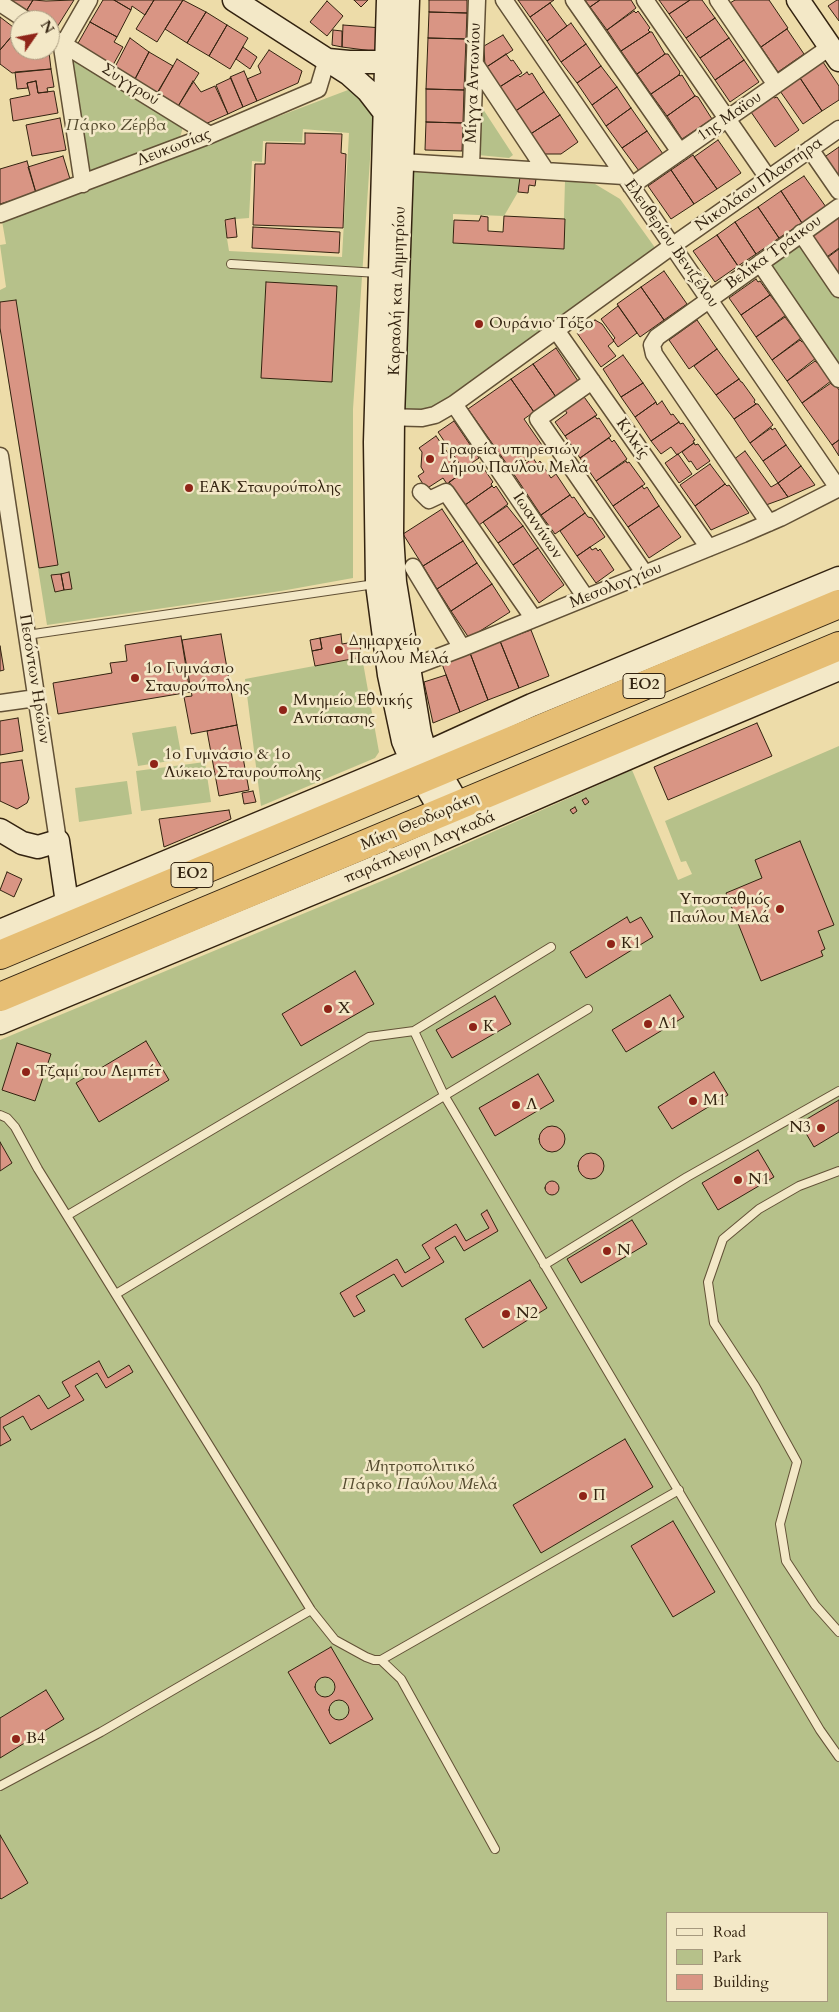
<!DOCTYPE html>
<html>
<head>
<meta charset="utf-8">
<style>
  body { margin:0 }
  #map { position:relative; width:839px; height:2012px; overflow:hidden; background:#eddca9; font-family:Cardo,serif }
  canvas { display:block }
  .legend { position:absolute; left:666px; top:1912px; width:162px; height:90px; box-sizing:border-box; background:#f3e8c7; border:1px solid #a6997e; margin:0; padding:6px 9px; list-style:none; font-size:15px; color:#332310 }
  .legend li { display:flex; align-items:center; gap:10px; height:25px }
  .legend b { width:25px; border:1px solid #a6997e }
  .north { position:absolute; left:10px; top:10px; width:50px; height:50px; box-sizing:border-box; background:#f3e8c7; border:1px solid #a6997e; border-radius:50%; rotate:57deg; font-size:14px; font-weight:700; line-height:20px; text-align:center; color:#332310 }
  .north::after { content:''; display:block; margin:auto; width:18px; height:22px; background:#8f2418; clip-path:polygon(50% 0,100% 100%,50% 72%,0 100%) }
</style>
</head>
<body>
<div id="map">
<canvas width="839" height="2012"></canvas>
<ul class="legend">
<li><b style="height:6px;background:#f3e8c7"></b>Road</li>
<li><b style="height:14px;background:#b6c18a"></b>Park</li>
<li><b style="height:14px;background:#d99584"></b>Building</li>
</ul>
<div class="north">N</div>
</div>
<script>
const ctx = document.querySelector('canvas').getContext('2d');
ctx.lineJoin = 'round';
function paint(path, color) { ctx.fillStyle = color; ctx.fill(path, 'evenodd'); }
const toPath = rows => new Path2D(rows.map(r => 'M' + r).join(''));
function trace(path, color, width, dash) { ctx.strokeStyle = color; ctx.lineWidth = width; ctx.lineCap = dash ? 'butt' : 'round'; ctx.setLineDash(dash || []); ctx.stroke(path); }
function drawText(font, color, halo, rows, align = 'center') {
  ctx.font = font + ' Cardo,serif'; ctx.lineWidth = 5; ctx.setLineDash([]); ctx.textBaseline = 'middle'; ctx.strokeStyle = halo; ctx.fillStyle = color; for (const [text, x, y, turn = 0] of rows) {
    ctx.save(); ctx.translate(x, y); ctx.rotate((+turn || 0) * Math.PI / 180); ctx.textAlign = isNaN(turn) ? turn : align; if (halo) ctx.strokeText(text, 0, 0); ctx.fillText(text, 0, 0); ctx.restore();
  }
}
const green = toPath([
  [67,57,183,127,179,141,89,172],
  [348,90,358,95,373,115,353,409,353,578,281,591,47,625,0,328,0,290,6,287,0,245,6,244,2,221],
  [303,129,349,133,342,257,229,251,224,220,249,218,252,161,262,162,263,141,302,142],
  [481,106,513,155,509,158,478,155],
  [414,172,522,176,518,192,504,216,453,214,453,243,563,249,565,181,595,184,620,199,656,249,448,399,421,412,401,412],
  [800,240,839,297,839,371,765,265],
  [362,657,379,752,375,758,261,806,245,679],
  [176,726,182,759,138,766,132,733],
  [839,746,839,2012,0,2012,0,1040,389,878,632,770,678,880,692,874,686,861,681,862,665,821],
  [668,1913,828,1913,828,2001,668,2001],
  [205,762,211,802,141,811,136,771],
  [127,781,132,814,79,822,75,788]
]);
const building = toPath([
  [8,0,33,0,25,13,8,0],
  [33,0,46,1,74,0,54,32,50,29,50,20,36,20,25,13,33,0],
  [103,0,114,0,131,10,117,37,90,22,103,0],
  [114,0,154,0,145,15,132,6,131,10,114,0],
  [154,0,183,0,157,42,136,29,154,0],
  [183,0,206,12,187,43,165,29,183,0],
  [354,0,368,0,361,7,354,0],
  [429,0,467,0,467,13,429,12,429,0],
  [518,0,554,0,530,17,518,0],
  [585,0,600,0,590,7,585,0],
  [600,0,631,0,636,8,607,30,590,7,600,0],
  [659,0,690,0,669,14,659,0],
  [690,0,702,0,715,18,686,38,669,14,690,0],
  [735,0,769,0,788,28,761,47,730,3,735,0],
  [837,0,839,0,839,21,828,6,837,0],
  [327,1,343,16,327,36,310,22,327,1],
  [550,3,567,26,547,41,530,17,550,3],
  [634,11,636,13,638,11,650,28,648,30,650,32,621,51,607,30,634,11],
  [206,12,227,25,209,56,187,43,206,12],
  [429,12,467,13,466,39,428,38,429,12],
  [0,17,17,30,0,50,0,17],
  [715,18,729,38,700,58,686,38,715,18],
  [90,22,117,37,114,42,123,47,113,65,77,45,90,22],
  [571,23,586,44,561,62,547,41,571,23],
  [227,25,248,38,230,69,209,56,227,25],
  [343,25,382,28,380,52,342,47,343,25],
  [787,29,804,54,778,72,761,47,787,29],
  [17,30,20,32,20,50,46,50,49,52,51,69,12,73,0,64,0,50,17,30],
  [333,30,342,31,342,47,332,45,333,30],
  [650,32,652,32,665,54,637,74,621,51,650,32],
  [503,35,513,50,485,68,484,46,503,35],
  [130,38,149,52,135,79,115,67,130,38],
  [428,38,466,39,464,90,426,89,428,38],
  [729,38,744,60,715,80,700,58,729,38],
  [586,44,601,66,577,83,561,62,586,44],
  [243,47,257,57,250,69,236,59,243,47],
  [269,50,302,71,298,83,257,101,247,79,261,73,258,66,269,50],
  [149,52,173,66,157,93,135,79,149,52],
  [506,54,511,61,513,60,522,73,498,88,485,68,506,54],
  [665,54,668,54,680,72,679,75,651,94,637,74,665,54],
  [177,59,199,73,177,108,156,96,177,59],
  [744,60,759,82,730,102,715,80,744,60],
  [823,62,839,86,839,100,822,111,800,78,823,62],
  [601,66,617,87,592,105,577,83,601,66],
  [51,69,54,87,47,88,48,92,38,93,36,81,27,83,28,88,17,89,15,72,51,69],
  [244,71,257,101,243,107,230,77,244,71],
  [527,72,529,75,532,73,544,92,514,112,498,88,518,75,520,77,527,72],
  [679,75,680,76,682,75,695,96,667,116,651,94,679,75],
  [231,78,243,107,228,114,216,85,231,78],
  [800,78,822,111,803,124,780,91,800,78],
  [36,81,38,93,54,91,58,113,13,121,10,99,30,95,27,83,36,81],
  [193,81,201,92,215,86,228,114,203,125,177,108,193,81],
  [617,87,631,108,606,126,592,105,617,87],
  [426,89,464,90,463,123,426,122,426,89],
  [544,92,560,115,529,135,514,112,544,92],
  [695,96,698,97,712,119,682,139,667,116,695,96],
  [773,97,774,98,777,97,799,130,775,147,751,112,773,97],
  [631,108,647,131,622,148,606,126,631,108],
  [560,115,578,142,561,154,541,154,529,135,560,115],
  [60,118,66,150,32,156,26,125,60,118],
  [426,122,463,123,462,151,425,150,426,122],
  [647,131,663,154,639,171,622,148,647,131],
  [305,133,342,134,341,153,346,154,343,228,253,225,255,164,265,164,266,143,305,144,305,133],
  [718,140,741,173,717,189,694,157,718,140],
  [839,147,839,182,823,158,839,147],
  [693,155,717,189,694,204,671,170,693,155],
  [63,156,70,179,36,193,28,167,63,156],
  [27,161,36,193,0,204,0,169,27,161],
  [671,170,694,204,671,219,648,186,671,170],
  [804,176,826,207,802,223,781,191,804,176],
  [520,177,536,179,535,186,529,185,528,193,518,192,520,177],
  [781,191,802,223,779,238,758,207,781,191],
  [758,207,779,238,756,254,735,222,758,207],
  [839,212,839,248,824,259,807,235,839,212],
  [481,216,488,217,488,231,503,232,504,216,565,219,564,249,453,243,454,220,479,221,481,216],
  [235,218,237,237,227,238,225,220,235,218],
  [735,222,756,254,738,266,717,235,735,222],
  [253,227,340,232,339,253,252,248,253,227],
  [717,235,738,266,715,282,693,251,717,235],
  [839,249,839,281,824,260,839,249],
  [664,271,687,304,664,320,641,287,664,271],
  [756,279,758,282,760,281,770,295,741,315,729,298,756,279],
  [266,282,337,286,332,382,261,378,266,282],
  [641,287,664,320,640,337,617,304,641,287],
  [770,295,786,315,756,337,741,315,770,295],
  [16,300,58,565,39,568,0,328,0,302,16,300],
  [618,306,637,333,618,347,613,340,615,338,601,319,618,306],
  [785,317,801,338,772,360,756,337,785,317],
  [595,320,602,324,614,341,608,346,616,356,601,367,577,333,595,320],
  [697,320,717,349,689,369,669,340,697,320],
  [800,340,802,342,804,341,816,358,787,381,772,360,800,340],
  [556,348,578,381,556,397,533,364,556,348],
  [717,349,739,379,716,395,694,366,717,349],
  [623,355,643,383,621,397,603,369,623,355],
  [815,361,817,363,819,362,831,381,802,403,787,381,815,361],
  [533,364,556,397,534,412,511,379,533,364],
  [511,379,534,412,524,419,544,448,511,470,468,409,511,379],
  [739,379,741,382,742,382,755,400,754,402,756,404,734,419,716,395,739,379],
  [643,383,656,402,635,417,621,397,643,383],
  [831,383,832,385,835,384,839,390,839,440,832,445,802,403,831,383],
  [582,394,597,415,565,436,555,422,567,413,563,407,582,394],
  [662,401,671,415,673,414,679,422,651,441,635,417,656,402,657,405,662,401],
  [756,404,758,404,773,425,750,443,734,419,756,404],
  [595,416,597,419,599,418,611,436,580,458,565,436,595,416],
  [454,421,479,458,463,469,438,432,454,421],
  [679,422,680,424,683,423,695,440,693,441,694,443,677,455,671,447,661,454,651,441,679,422],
  [771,428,772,430,775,428,786,445,763,461,750,443,771,428],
  [436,436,462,473,447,484,443,478,426,489,418,476,424,472,421,467,422,452,419,448,436,436],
  [609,438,612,442,614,440,627,459,596,481,580,458,609,438],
  [839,440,839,456,832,445,839,440],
  [694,443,695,445,698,444,710,461,697,470,691,461,689,462,682,452,694,443],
  [786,445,801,466,778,483,763,461,786,445],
  [745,451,771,487,778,483,788,497,766,505,733,460,745,451],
  [678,454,692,474,679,483,665,463,678,454],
  [533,458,537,464,540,461,551,478,556,474,570,495,541,515,511,470,524,462,525,464,533,458],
  [626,461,627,463,629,462,645,484,613,506,596,481,626,461],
  [480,463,493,482,491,484,492,486,465,505,449,482,476,464,477,465,480,463],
  [710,464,725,484,695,506,680,485,710,464],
  [801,466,815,485,788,497,778,483,801,466],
  [725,484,727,486,729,485,749,513,711,530,695,506,725,484],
  [492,486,494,488,496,486,508,504,479,525,465,505,492,486],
  [642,486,644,489,647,487,659,506,628,527,613,506,642,486],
  [570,495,572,498,574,497,585,513,555,534,541,515,570,495],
  [507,506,523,526,498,543,483,522,507,506],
  [659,506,681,537,649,558,628,527,659,506],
  [442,509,463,541,423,566,403,534,442,509],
  [585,513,588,517,592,518,605,537,577,556,560,531,585,513],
  [523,526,538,548,513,565,498,543,523,526],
  [463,541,477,563,437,589,423,566,463,541],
  [590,547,592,550,596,548,598,551,600,549,614,570,596,583,577,556,590,547],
  [538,548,564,585,539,603,513,565,538,548],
  [477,563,492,584,451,611,437,589,477,563],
  [69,572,72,589,64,590,61,574,69,572],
  [61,574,64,590,55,592,51,575,61,574],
  [492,584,510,612,469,638,451,611,492,584],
  [531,630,549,676,519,688,500,641,531,630],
  [221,634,237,725,191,734,184,697,192,696,182,640,221,634],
  [341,634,342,644,359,641,362,657,315,666,312,651,322,649,320,638,341,634],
  [181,636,190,692,58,714,53,683,112,673,110,663,127,661,125,645,181,636],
  [320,638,322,649,312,651,310,640,320,638],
  [500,641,519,688,488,700,470,653,500,641],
  [0,646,4,670,0,671,0,646],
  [470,653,488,700,460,712,442,664,470,653],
  [446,675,460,712,433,723,424,682,446,675],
  [18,718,23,751,0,755,0,721,18,718],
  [757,723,772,756,668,800,654,767,757,723],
  [237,725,249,790,219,796,207,731,237,725],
  [22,760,29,798,27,803,17,809,0,801,0,763,22,760],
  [253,791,256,802,244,804,242,793,253,791],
  [586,798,589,802,585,805,582,800,586,798],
  [575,807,577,811,573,814,570,810,575,807],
  [229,810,231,819,164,847,159,819,229,810],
  [800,841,834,925,818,931,825,949,821,951,823,956,761,981,726,893,762,878,755,860,800,841],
  [7,872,22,879,14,897,0,890,7,872],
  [627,917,630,923,641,917,653,937,586,978,570,952,627,917],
  [355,971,374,1004,301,1046,282,1014,355,971],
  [670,995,684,1017,626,1052,612,1030,670,995],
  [495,996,511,1024,452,1058,436,1030,495,996],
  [146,1041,169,1080,99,1122,76,1083,146,1041],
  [17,1043,51,1054,35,1101,2,1090,17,1043],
  [714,1072,728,1095,672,1129,658,1107,714,1072],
  [538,1074,554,1101,495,1136,479,1108,538,1074],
  [839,1100,839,1132,814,1147,800,1123,839,1100],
  '539 1139a13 13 0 1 1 26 0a13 13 0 1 1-26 0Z',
  [0,1142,12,1163,0,1171,0,1142],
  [758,1150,774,1177,718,1210,702,1183,758,1150],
  '578 1166a13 13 0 1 1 26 0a13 13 0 1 1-26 0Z',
  '545 1188a7 7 0 1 1 14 0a7 7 0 1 1-14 0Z',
  [487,1210,498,1231,464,1251,455,1236,435,1248,444,1262,402,1287,394,1274,356,1296,365,1311,354,1317,340,1293,397,1259,405,1273,430,1258,422,1245,456,1224,466,1241,489,1228,481,1214,487,1210],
  [632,1220,647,1244,581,1283,567,1259,632,1220],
  [530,1280,547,1308,483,1348,465,1319,530,1280],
  [99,1361,108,1378,129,1365,133,1372,106,1388,97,1373,75,1386,84,1400,31,1430,23,1416,3,1427,11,1440,0,1446,0,1418,39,1395,48,1409,70,1396,62,1382,99,1361],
  [625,1439,653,1487,541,1553,513,1505,625,1439],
  [673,1521,715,1592,673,1617,631,1546,673,1521],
  [331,1647,373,1719,330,1744,288,1672,331,1647],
  '315 1687a10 10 0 1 1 20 0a10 10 0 1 1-20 0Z',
  [46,1690,64,1719,0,1758,0,1718,46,1690],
  '329 1710a10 10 0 1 1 20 0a10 10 0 1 1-20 0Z',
  [0,1835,28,1883,1,1899,0,1898,0,1835]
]);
const lane = toPath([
  [231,264,378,273],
  [27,635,375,584],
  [414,1031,444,1095,820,1730,839,1757],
  [0,1115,7,1118,15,1127,38,1169,311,1610,335,1640,366,1657,374,1660,381,1660,679,1490],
  [839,1171,799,1186,759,1209,723,1239,708,1282,714,1323,755,1386,797,1462,780,1524,786,1561,815,1605,839,1632],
  [68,1215,369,1037,414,1031,551,947],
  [544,1265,687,1177,839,1091],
  [116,1294,588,1009],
  [381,1660,401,1679,495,1849],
  [0,1786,101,1732,311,1610]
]);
const street = toPath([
  [504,0,838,488],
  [574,0,680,152],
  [645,0,768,178],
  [718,0,776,85],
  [0,3,26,20],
  [50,36,210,135],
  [475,64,546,171],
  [810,149,839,191],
  [402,162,624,176],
  [471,166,477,0],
  [83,184,62,47,89,0],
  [631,186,830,47],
  [0,214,210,135,318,89,327,59],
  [801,233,839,289],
  [760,263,839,379],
  [556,330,709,548],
  [592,381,538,419,645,574],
  [454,404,586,598],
  [382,417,422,418,435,415,454,404,672,246,839,129],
  [0,456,58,841],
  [421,492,429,500,446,492,534,619],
  [769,523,654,354,652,345,657,337,839,207],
  [413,567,462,648],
  [399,672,462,648,743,534,780,518,839,488],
  [0,703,36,698]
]);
const secondary = toPath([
  [234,0,349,74,368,91,385,113],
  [388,0,375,442,377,584,389,675,403,741,411,760,450,827],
  [408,0,393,417,392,534,395,582,420,734,423,744,467,819],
  [798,0,839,60],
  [328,60,349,62,401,62],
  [0,830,22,843,38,847,58,841,67,903],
  [0,931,411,760,532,705,839,578],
  [0,1023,400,857,677,737,839,669]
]);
const highway = toPath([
  [0,955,839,604],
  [0,997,839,646]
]);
const markers = [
  [479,324,5,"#8f2418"],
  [430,459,5,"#8f2418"],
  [189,488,5,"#8f2418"],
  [339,650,5,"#8f2418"],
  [135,678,5,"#8f2418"],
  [283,710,5,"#8f2418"],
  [154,764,5,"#8f2418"],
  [780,909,5,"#8f2418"],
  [611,944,5,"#8f2418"],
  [328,1009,5,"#8f2418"],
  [648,1024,5,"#8f2418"],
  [473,1027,5,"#8f2418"],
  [26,1072,5,"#8f2418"],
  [693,1101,5,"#8f2418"],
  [516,1105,5,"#8f2418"],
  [821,1128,5,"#8f2418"],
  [738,1180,5,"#8f2418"],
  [607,1251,5,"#8f2418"],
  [506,1314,5,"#8f2418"],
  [583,1496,5,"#8f2418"],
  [16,1739,5,"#8f2418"]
];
const shields = [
  [644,686,42],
  [192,875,42]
];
const shieldNames = [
  ["ΕΟ2",644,686],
  ["ΕΟ2",192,875]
];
const streetNames = [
  ["Μίγγα Αντωνίου",474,83,-88],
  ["Συγγρού",130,85,32],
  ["1ης Μαϊου",730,117,-35],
  ["Λευκωσίας",174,148,-21],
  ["Νικολάου Πλαστήρα",759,185,-35],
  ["Ελευθερίου Βενιζέλου",671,244,55],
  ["Βελίκα Τράικου",774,253,-36],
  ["Καραολή και Δημητρίου",398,291,-88],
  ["Κιλκίς",632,439,55],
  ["Ιωαννίνων",537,526,56],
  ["Μεσολογγίου",616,586,-22],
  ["Πεσόντων Ηρώων",34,679,81],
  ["Μίκη Θεοδωράκη",420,822,-23],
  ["παράπλευρη Λαγκαδά",420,848,-23]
];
const parkNames = [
  ["Πάρκο Ζέρβα",116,126],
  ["Μητροπολιτικό",420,1467],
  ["Πάρκο Παύλου Μελά",420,1485]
];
const poiNames = [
  ["Ουράνιο Τόξο",489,324],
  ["Γραφεία υπηρεσιών",440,450],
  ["Δήμου Παύλου Μελά",440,468],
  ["EAK Σταυρούπολης",199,488],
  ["Δημαρχείο",349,641],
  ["Παύλου Μελά",349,659],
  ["1ο Γυμνάσιο",145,669],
  ["Σταυρούπολης",145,687],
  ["Μνημείο Εθνικής",293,701],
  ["Αντίστασης",293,719],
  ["1ο Γυμνάσιο & 1ο",164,755],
  ["Λύκειο Σταυρούπολης",164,773],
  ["Υποσταθμός",770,900,"right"],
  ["Παύλου Μελά",770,918,"right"],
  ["Κ1",621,944],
  ["Χ",338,1009],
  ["Λ1",658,1024],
  ["Κ",483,1027],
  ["Τζαμί του Λεμπέτ",36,1072],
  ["Μ1",703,1101],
  ["Λ",526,1105],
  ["Ν3",811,1128,"right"],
  ["Ν1",748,1180],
  ["Ν",617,1251],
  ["Ν2",516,1314],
  ["Π",593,1496],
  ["Β4",26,1739]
];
paint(green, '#b6c18a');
paint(building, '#d99584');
trace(building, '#332310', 1);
trace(lane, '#625136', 10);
trace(street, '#625136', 19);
trace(secondary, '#332310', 25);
trace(highway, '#332310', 30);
trace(lane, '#f3e8c7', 8);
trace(street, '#f3e8c7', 16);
trace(secondary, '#f3e8c7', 22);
trace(highway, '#e6be74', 28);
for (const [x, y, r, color] of markers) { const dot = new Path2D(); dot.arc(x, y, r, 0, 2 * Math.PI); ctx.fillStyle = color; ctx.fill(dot); trace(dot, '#f3e8c7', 2); }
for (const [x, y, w] of shields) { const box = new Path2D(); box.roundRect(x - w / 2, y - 12.5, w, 25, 4); ctx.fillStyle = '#f3e8c7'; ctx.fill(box); trace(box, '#332310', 1); }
drawText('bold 15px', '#332310', null, shieldNames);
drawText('16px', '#332310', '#f3e8c7', streetNames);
drawText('italic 16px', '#544a2e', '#f3e8c7', parkNames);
drawText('16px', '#332310', '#f3e8c7', poiNames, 'left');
</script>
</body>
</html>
